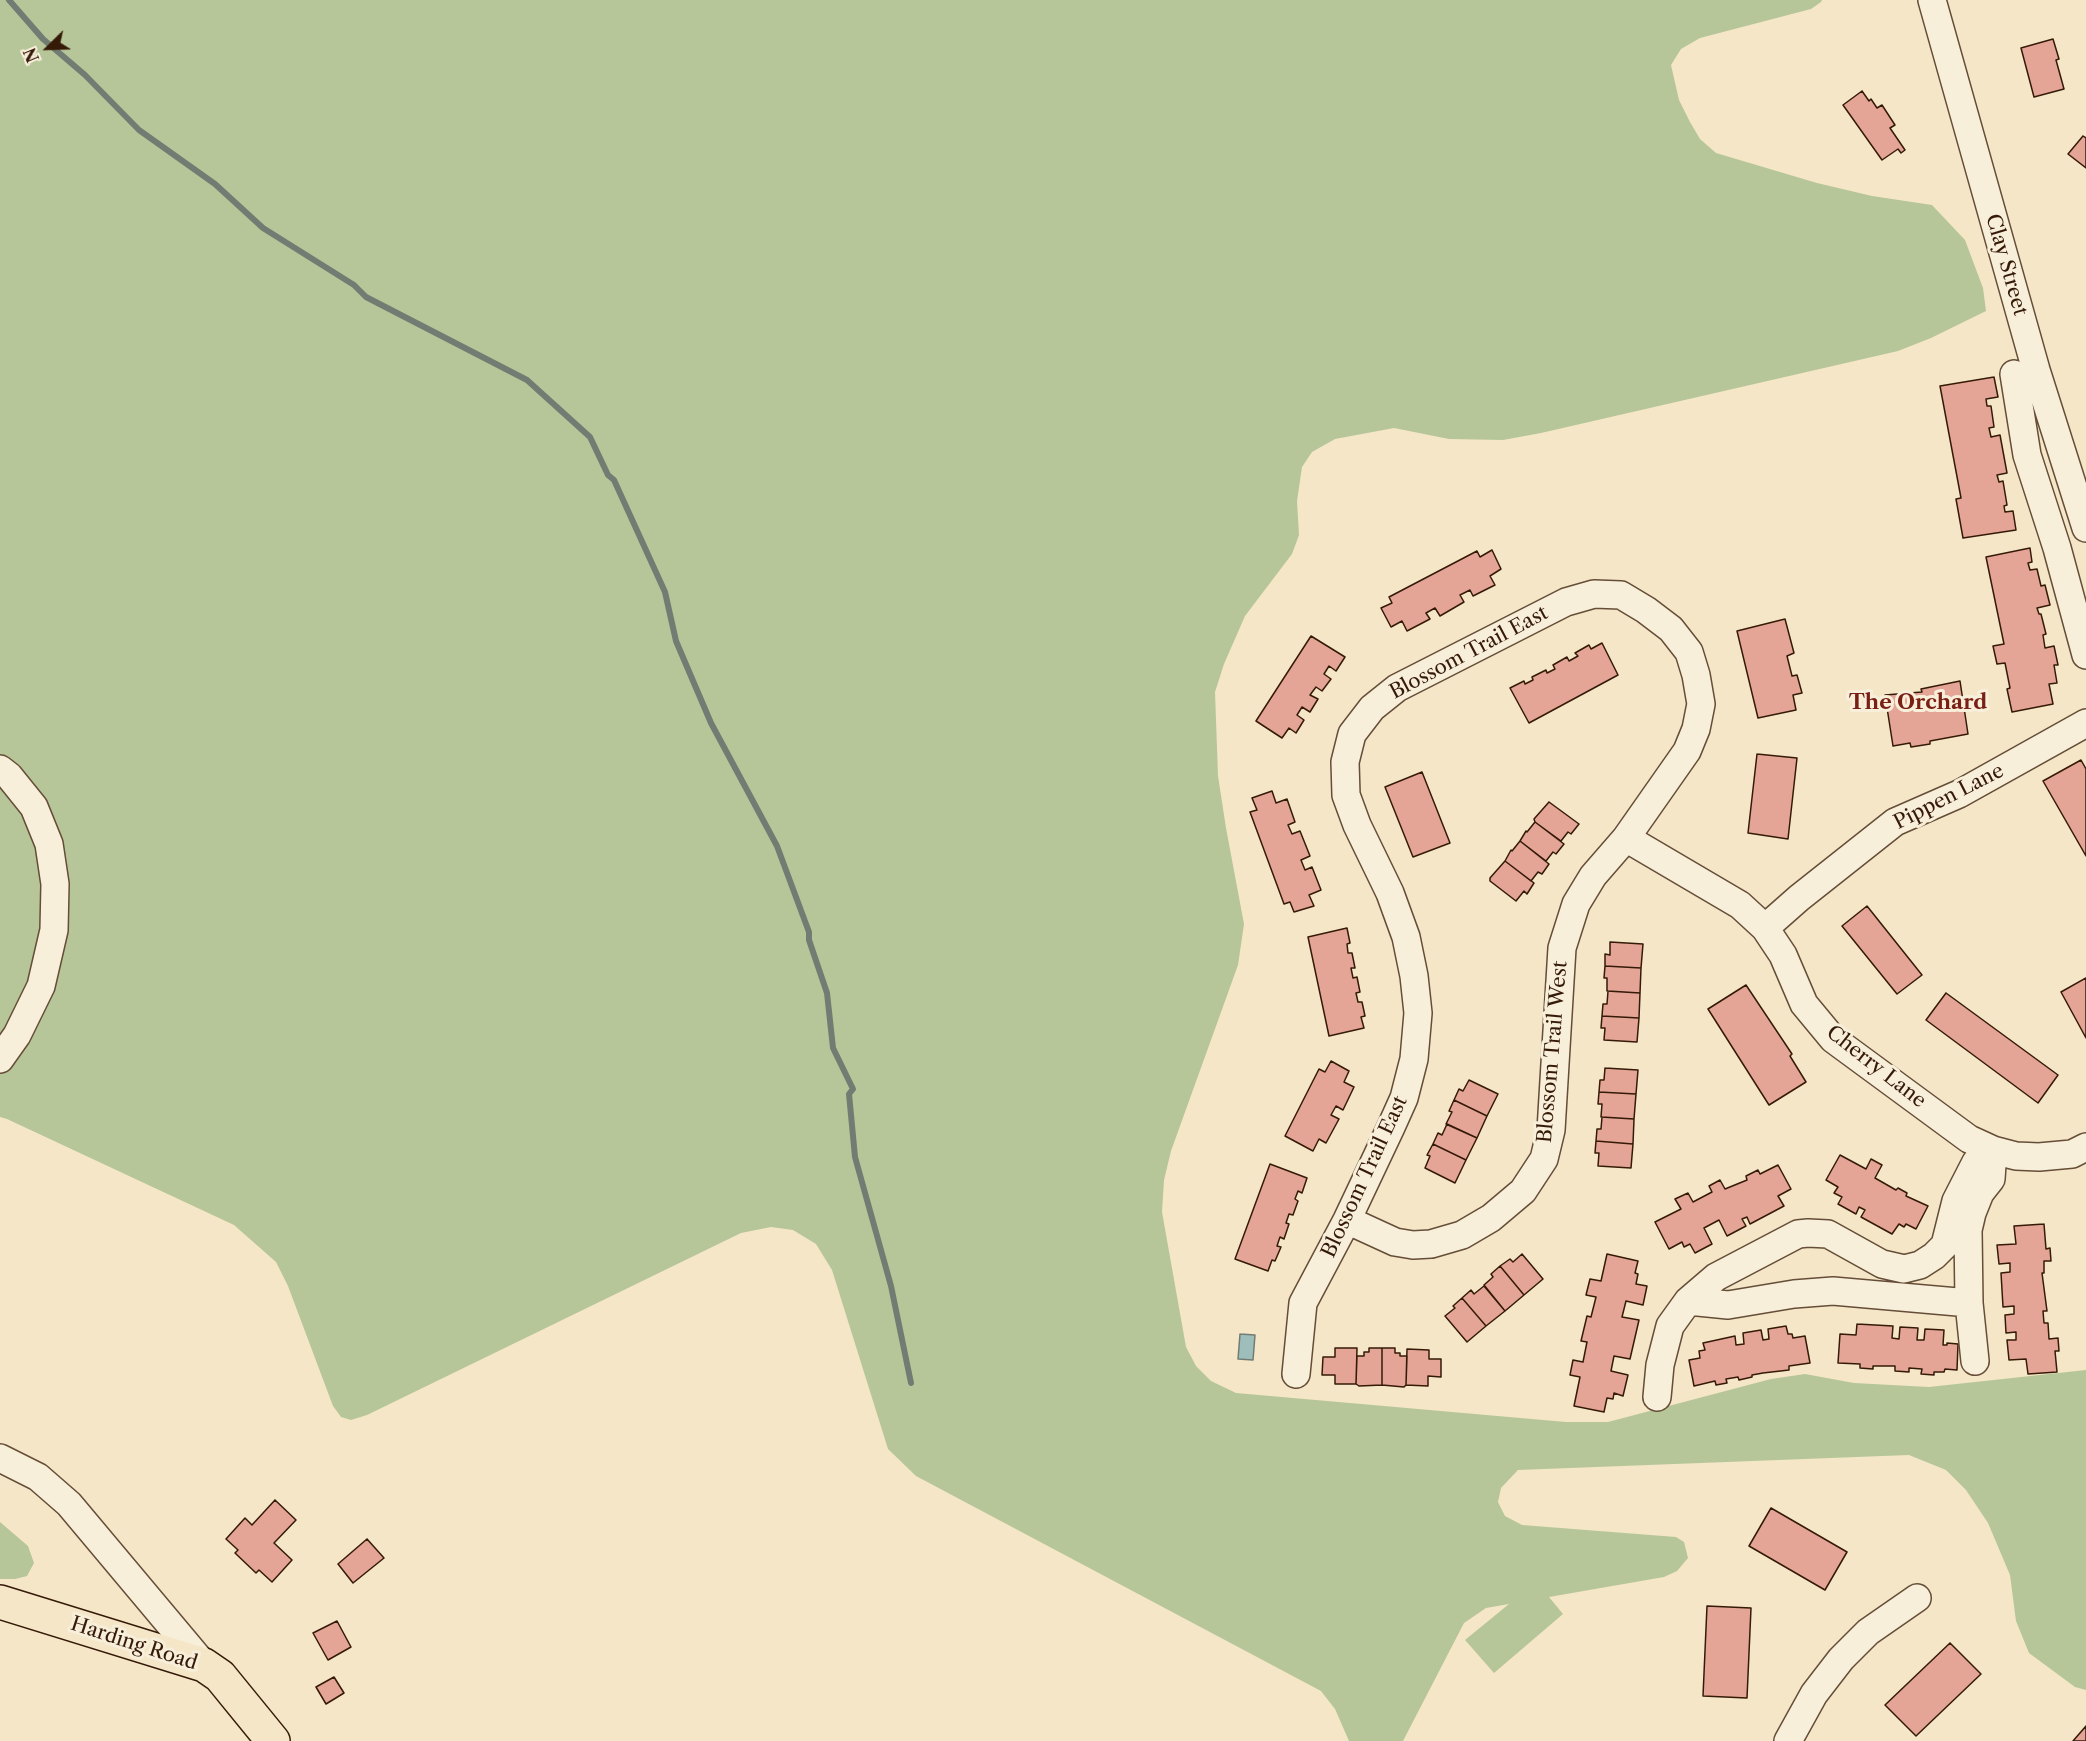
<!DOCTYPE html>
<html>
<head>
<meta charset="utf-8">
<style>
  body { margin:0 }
  #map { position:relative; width:2086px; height:1741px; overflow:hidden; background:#f4e6c7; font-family:"Libre Caslon Text",serif }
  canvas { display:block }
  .north { position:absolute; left:18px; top:18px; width:60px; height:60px; -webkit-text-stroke:4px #f8efdb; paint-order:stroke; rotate:247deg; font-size:16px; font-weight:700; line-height:24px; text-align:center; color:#351a07 }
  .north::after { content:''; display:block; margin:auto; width:21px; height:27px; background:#351a07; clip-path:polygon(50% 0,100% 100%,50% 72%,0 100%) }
</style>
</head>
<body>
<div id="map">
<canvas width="2086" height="1741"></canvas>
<div class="north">N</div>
</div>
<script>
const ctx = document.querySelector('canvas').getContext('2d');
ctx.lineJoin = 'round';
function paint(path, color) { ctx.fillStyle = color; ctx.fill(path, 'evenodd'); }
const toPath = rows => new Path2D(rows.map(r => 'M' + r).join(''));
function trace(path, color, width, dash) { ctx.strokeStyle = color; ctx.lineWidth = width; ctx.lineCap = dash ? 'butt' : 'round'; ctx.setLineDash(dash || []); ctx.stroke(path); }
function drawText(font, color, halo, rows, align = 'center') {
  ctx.font = font + ' "Libre Caslon Text",serif'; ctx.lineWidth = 6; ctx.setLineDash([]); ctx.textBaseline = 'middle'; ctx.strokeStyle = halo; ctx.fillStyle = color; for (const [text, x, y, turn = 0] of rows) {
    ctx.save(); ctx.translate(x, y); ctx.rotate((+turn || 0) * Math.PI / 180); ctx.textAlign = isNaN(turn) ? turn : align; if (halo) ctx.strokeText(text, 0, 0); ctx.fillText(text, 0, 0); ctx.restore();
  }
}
const green = toPath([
  [0,0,1822,0,1821,2,1811,9,1700,38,1681,49,1671,65,1679,100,1690,122,1700,139,1716,153,1817,183,1872,196,1932,205,1965,240,1983,288,1986,311,1931,338,1898,351,1541,433,1503,440,1449,439,1394,428,1335,439,1312,452,1302,467,1297,501,1299,535,1292,554,1245,616,1224,664,1215,692,1218,776,1226,828,1244,924,1238,965,1171,1151,1164,1180,1162,1212,1186,1347,1196,1366,1211,1381,1236,1393,1566,1422,1608,1422,1771,1379,1805,1374,1854,1383,1929,1387,2086,1370,2086,1690,2075,1687,2029,1653,2016,1621,2010,1575,1988,1523,1966,1490,1946,1470,1909,1455,1518,1470,1501,1488,1498,1502,1505,1516,1522,1525,1676,1537,1684,1542,1688,1558,1677,1571,1664,1577,1549,1597,1563,1614,1494,1673,1465,1640,1509,1604,1486,1608,1464,1623,1403,1741,1349,1741,1335,1709,1321,1691,916,1476,888,1449,832,1270,816,1244,793,1230,771,1227,741,1233,367,1415,351,1420,341,1417,333,1406,288,1286,276,1262,234,1225,7,1119,0,1117],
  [0,1522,28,1546,34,1563,27,1576,15,1579,0,1579]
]);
const water = toPath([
  [1240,1334,1255,1335,1253,1360,1238,1359,1240,1334]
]);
const stream = toPath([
  [9,0,43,39,85,75,139,130,215,184,263,228,354,285,366,297,527,380,590,437,608,475,614,480,665,592,676,641,711,723,777,846,809,932,809,940,827,993,833,1048,853,1089,849,1094,855,1157,891,1286,911,1383]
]);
const building = toPath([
  [2053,39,2059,59,2056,60,2064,89,2034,97,2021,48,2053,39],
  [1862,91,1869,101,1871,99,1877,108,1882,105,1895,125,1890,128,1905,150,1901,153,1898,149,1882,160,1843,105,1862,91],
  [2083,136,2086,138,2086,168,2068,154,2083,136],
  [1994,377,1998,397,1986,399,1987,406,1991,406,1994,427,1989,428,1991,437,2000,435,2007,473,1997,475,1999,482,2003,481,2007,505,2004,506,2005,512,2013,511,2016,530,1963,538,1956,499,1961,498,1940,386,1994,377],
  [2030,548,2032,562,2028,563,2030,570,2037,569,2041,586,2045,585,2050,605,2037,608,2039,614,2041,614,2046,634,2043,635,2045,648,2054,646,2058,665,2054,665,2057,683,2049,684,2053,704,2012,712,2007,689,2010,688,2005,663,1997,664,1993,646,2004,644,1986,557,2030,548],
  [1492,550,1501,569,1490,576,1495,585,1473,596,1470,590,1460,595,1464,602,1440,616,1435,608,1426,613,1430,619,1407,631,1402,621,1391,627,1381,608,1392,603,1389,597,1477,551,1480,557,1492,550],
  [1785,619,1794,653,1787,656,1792,676,1797,675,1802,693,1793,695,1796,710,1758,718,1737,631,1785,619],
  [1311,636,1345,657,1336,671,1329,666,1324,674,1331,679,1322,691,1316,687,1310,695,1318,699,1310,712,1302,707,1297,715,1304,720,1296,733,1289,728,1282,738,1256,721,1311,636],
  [1602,643,1618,675,1529,723,1510,688,1524,681,1525,684,1533,680,1532,677,1546,670,1547,673,1555,669,1553,665,1567,657,1569,661,1578,656,1575,653,1589,645,1591,649,1602,643],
  [1960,681,1968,734,1930,741,1930,744,1911,747,1910,743,1893,746,1885,695,1922,692,1921,689,1960,681],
  [1757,754,1797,758,1788,839,1748,833,1757,754],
  [2081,760,2086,769,2086,856,2043,781,2081,760],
  [1422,772,1450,843,1413,857,1385,787,1422,772],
  [1272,791,1276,803,1287,799,1295,822,1288,825,1292,834,1300,831,1310,856,1301,860,1305,870,1312,867,1321,890,1309,895,1314,906,1294,912,1290,902,1284,904,1250,812,1257,810,1252,798,1272,791],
  [1549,802,1579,824,1571,834,1568,832,1561,841,1535,822,1534,819,1549,802],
  [1535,822,1564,844,1556,854,1553,852,1546,861,1520,841,1526,831,1527,832,1535,822],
  [1520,841,1549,864,1542,874,1538,872,1531,881,1505,861,1511,850,1512,851,1520,841],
  [1505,861,1534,883,1527,894,1524,891,1516,901,1490,881,1490,878,1505,861],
  [1867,906,1922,975,1897,994,1842,926,1867,906],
  [1347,928,1350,943,1347,944,1348,953,1352,953,1355,968,1351,968,1353,978,1357,977,1360,992,1356,993,1358,1002,1362,1002,1365,1016,1361,1017,1364,1028,1329,1036,1308,937,1347,928],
  [1610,942,1643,944,1641,968,1605,966,1605,954,1610,955,1610,942],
  [1605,966,1641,968,1640,993,1607,991,1607,978,1604,978,1605,966],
  [2086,978,2086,1038,2061,992,2086,978],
  [1746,985,1792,1054,1790,1056,1806,1082,1769,1105,1708,1009,1746,985],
  [1608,991,1640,993,1639,1018,1602,1016,1603,1004,1607,1004,1608,991],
  [1946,993,2058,1075,2038,1103,1926,1020,1946,993],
  [1602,1016,1639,1018,1637,1042,1604,1040,1605,1028,1601,1028,1602,1016],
  [1331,1061,1349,1071,1344,1082,1354,1087,1343,1110,1336,1106,1331,1115,1339,1119,1326,1143,1319,1139,1313,1151,1285,1136,1319,1069,1325,1072,1331,1061],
  [1605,1068,1638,1070,1636,1094,1599,1092,1600,1080,1604,1080,1605,1068],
  [1469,1080,1498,1094,1487,1116,1454,1100,1459,1089,1463,1091,1469,1080],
  [1599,1092,1636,1094,1634,1119,1601,1117,1602,1104,1598,1104,1599,1092],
  [1454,1100,1487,1116,1477,1138,1446,1124,1452,1112,1449,1111,1454,1100],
  [1602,1117,1634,1119,1633,1144,1596,1141,1597,1129,1601,1129,1602,1117],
  [1447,1124,1477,1138,1466,1160,1433,1144,1438,1133,1442,1135,1447,1124],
  [1596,1141,1633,1144,1631,1168,1598,1166,1599,1153,1595,1153,1596,1141],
  [1433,1144,1466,1160,1455,1183,1425,1168,1430,1156,1427,1155,1433,1144],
  [1840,1155,1866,1169,1871,1159,1882,1165,1875,1178,1896,1190,1898,1188,1907,1193,1906,1196,1928,1206,1916,1229,1906,1224,1904,1227,1899,1224,1892,1234,1861,1217,1865,1210,1859,1207,1856,1214,1838,1204,1842,1197,1834,1193,1838,1187,1826,1180,1840,1155],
  [1270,1164,1307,1178,1302,1193,1298,1191,1295,1199,1298,1201,1293,1215,1289,1214,1286,1223,1289,1224,1284,1239,1280,1237,1277,1246,1281,1247,1275,1261,1272,1260,1268,1271,1235,1259,1270,1164],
  [1778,1165,1791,1189,1778,1196,1784,1206,1750,1224,1747,1217,1742,1219,1746,1226,1727,1236,1719,1220,1704,1228,1712,1244,1695,1253,1690,1244,1684,1247,1682,1242,1669,1249,1655,1222,1681,1209,1675,1199,1688,1193,1693,1202,1712,1192,1709,1186,1720,1180,1725,1189,1747,1180,1746,1176,1758,1170,1760,1174,1778,1165],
  [2044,1224,2046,1249,2050,1248,2051,1261,2044,1261,2044,1273,2042,1273,2047,1311,2043,1311,2044,1323,2048,1323,2049,1339,2058,1338,2059,1351,2055,1351,2057,1372,2028,1374,2026,1359,2009,1360,2007,1340,2016,1340,2016,1332,2006,1333,2005,1315,2014,1314,2014,1306,2003,1307,2001,1273,2010,1272,2010,1263,1999,1264,1997,1245,2016,1244,2014,1226,2044,1224],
  [1522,1254,1543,1279,1524,1295,1500,1266,1510,1259,1513,1262,1522,1254],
  [1607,1254,1638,1261,1635,1273,1638,1274,1636,1284,1647,1286,1643,1305,1626,1301,1622,1317,1639,1320,1630,1359,1614,1356,1611,1371,1628,1375,1623,1396,1614,1393,1613,1399,1607,1398,1604,1412,1574,1406,1580,1377,1570,1375,1573,1360,1583,1362,1587,1342,1581,1341,1587,1316,1591,1317,1596,1297,1586,1295,1590,1279,1601,1281,1607,1254],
  [1500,1266,1524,1295,1505,1311,1484,1285,1493,1277,1491,1274,1500,1266],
  [1484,1286,1505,1311,1486,1326,1462,1298,1471,1290,1474,1294,1484,1286],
  [1462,1298,1486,1326,1467,1342,1445,1316,1455,1308,1453,1306,1462,1298],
  [1857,1324,1893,1326,1892,1338,1899,1339,1900,1327,1918,1328,1917,1340,1924,1340,1925,1329,1944,1330,1943,1345,1947,1345,1947,1343,1958,1344,1957,1370,1945,1369,1944,1372,1934,1372,1934,1375,1921,1374,1922,1369,1909,1368,1909,1372,1895,1371,1895,1366,1873,1366,1873,1369,1860,1368,1860,1364,1838,1363,1840,1334,1856,1335,1857,1324],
  [1786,1326,1788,1334,1792,1334,1793,1338,1805,1336,1810,1363,1789,1366,1789,1370,1763,1373,1752,1375,1752,1377,1739,1380,1738,1377,1726,1379,1727,1383,1716,1385,1715,1381,1694,1386,1689,1360,1700,1358,1699,1351,1705,1350,1703,1343,1735,1336,1736,1345,1744,1344,1743,1333,1761,1330,1763,1340,1769,1339,1768,1329,1786,1326],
  [1335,1348,1357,1348,1356,1384,1335,1384,1335,1375,1322,1375,1323,1357,1335,1357,1335,1348],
  [1369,1348,1382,1348,1382,1385,1359,1386,1356,1384,1357,1356,1364,1356,1364,1352,1369,1352,1369,1348],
  [1382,1348,1395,1348,1395,1353,1400,1353,1400,1356,1407,1356,1406,1385,1404,1387,1382,1385,1382,1348],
  [1407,1349,1429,1350,1429,1359,1441,1359,1441,1377,1428,1376,1428,1386,1406,1385,1407,1349],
  [275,1500,296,1520,274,1543,292,1560,272,1582,259,1570,256,1573,235,1553,238,1550,226,1539,245,1518,252,1525,275,1500],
  [1771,1508,1847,1552,1825,1590,1749,1546,1771,1508],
  [367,1539,384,1558,353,1583,338,1564,367,1539],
  [1707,1606,1751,1608,1747,1698,1703,1696,1707,1606],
  [337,1621,351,1647,328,1660,313,1633,337,1621],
  [1950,1643,1981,1674,1916,1736,1885,1705,1950,1643],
  [334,1677,344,1693,326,1704,316,1687,334,1677],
  [2086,1726,2086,1741,2073,1741,2086,1726]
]);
const minor = toPath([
  [1932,0,2036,370,2086,528],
  [2014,374,2027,455,2057,548,2086,655],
  [0,769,9,776,34,807,49,844,55,884,54,930,41,986,17,1035,0,1059],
  [1626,838,1740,905,1765,928,1783,955,1804,1004,1833,1039,1969,1139,1993,1150,2016,1156,2039,1157,2072,1154,2086,1147],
  [1765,928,1799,898,1895,822,1959,794,2086,723],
  [1688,1301,1728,1305,1794,1294,1833,1291,1969,1303],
  [1975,1361,1969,1303,1968,1230,1972,1213,1980,1193,1991,1179,1993,1150],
  [1296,1374,1303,1303,1347,1220,1391,1127,1404,1098,1414,1059,1418,1013,1414,976,1406,937,1390,893,1357,825,1346,795,1345,762,1352,734,1372,708,1397,688,1566,602,1594,594,1621,595,1646,610,1671,629,1689,652,1696,675,1701,704,1696,729,1687,751,1626,838,1593,876,1576,904,1562,948,1551,1130,1544,1159,1523,1191,1491,1218,1462,1235,1431,1244,1413,1245,1395,1242,1347,1220],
  [1657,1397,1660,1365,1670,1326,1688,1301,1716,1277,1798,1234,1808,1233,1828,1234,1882,1264,1904,1269,1920,1265,1934,1256,1945,1245,1956,1201,1976,1162,1993,1150],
  [0,1458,38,1477,69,1504,204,1665],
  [1788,1741,1814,1694,1841,1659,1868,1632,1917,1598]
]);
const major = toPath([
  [0,1602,204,1665,220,1676,273,1741]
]);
const streetNames = [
  ["Clay Street",2006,265,74],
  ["Blossom Trail East",1469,653,-28],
  ["Pippen Lane",1949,797,-27],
  ["Blossom Trail West",1553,1052,-85],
  ["Cherry Lane",1876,1067,38],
  ["Blossom Trail East",1365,1177,-65],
  ["Harding Road",134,1644,18]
];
const neighbourhoodNames = [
  ["The Orchard",1918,703]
];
paint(green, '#b6c699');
paint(water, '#9dbebb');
trace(water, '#737c73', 1.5);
trace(stream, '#737c73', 6);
paint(building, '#e4a597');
trace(building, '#351a07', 1.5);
trace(minor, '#654d37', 30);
trace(major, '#351a07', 36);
trace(minor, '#f8efdb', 27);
trace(major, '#f4e6c7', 33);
drawText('20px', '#351a07', '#f8efdb', streetNames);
drawText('bold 21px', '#7a1f14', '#f8efdb', neighbourhoodNames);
</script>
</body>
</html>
